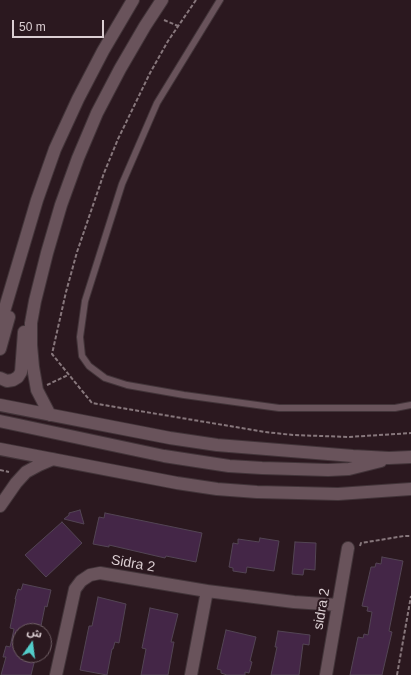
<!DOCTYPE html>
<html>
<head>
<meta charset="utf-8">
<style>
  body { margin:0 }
  #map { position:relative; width:411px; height:675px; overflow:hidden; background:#2b181f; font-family:Arial,"Noto Sans Arabic",sans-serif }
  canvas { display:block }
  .north { position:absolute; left:12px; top:623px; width:40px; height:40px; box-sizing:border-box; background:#2b181f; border:1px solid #716167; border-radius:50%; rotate:14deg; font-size:11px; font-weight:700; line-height:16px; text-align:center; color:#dbced2 }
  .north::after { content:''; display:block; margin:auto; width:14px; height:18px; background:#53cdca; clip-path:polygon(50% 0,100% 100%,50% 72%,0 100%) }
  .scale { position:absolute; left:12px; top:20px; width:92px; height:18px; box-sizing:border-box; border:2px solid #dbced2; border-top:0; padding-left:5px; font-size:12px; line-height:14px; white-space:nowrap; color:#dbced2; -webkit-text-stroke:3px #2b181f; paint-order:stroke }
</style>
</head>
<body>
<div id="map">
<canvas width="411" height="675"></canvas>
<div class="north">ش</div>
<div class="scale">50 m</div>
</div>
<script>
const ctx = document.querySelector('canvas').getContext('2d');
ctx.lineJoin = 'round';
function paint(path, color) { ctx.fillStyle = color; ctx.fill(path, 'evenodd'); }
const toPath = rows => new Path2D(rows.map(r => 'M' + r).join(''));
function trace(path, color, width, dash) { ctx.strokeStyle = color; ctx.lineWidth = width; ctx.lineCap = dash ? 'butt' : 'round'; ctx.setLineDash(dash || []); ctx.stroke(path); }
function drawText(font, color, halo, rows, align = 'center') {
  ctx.font = font + ' Arial,sans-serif'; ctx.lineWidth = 4; ctx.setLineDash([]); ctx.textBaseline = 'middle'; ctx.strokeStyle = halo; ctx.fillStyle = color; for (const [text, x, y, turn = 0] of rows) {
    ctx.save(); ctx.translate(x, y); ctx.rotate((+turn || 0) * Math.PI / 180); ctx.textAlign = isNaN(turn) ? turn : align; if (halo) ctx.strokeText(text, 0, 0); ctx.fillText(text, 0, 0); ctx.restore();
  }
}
const building = toPath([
  [80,510,84,524,64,519,69,515,69,513,80,510],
  [105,513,202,533,196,562,166,556,165,558,109,545,109,547,93,544,99,517,104,518,105,513],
  [62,522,82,543,46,577,25,555,62,522],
  [260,538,279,541,274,571,247,567,246,573,233,571,233,568,229,567,233,543,238,544,238,539,259,542,260,538],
  [295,542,316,543,315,570,304,569,303,575,292,574,295,542],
  [382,557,403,561,389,631,392,632,382,675,350,675,358,637,363,638,364,634,368,635,372,612,367,611,368,607,362,606,371,567,375,567,376,563,381,564,382,557],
  [23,584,51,590,47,607,45,606,40,631,20,631,20,655,36,655,31,675,1,675,6,657,3,657,6,646,10,647,14,629,10,628,16,599,15,599,18,589,21,590,23,584],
  [98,597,126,604,119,643,115,642,113,649,112,649,107,675,80,670,89,626,92,626,98,597],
  [150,608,178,614,171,642,174,642,168,675,141,675,146,649,142,648,150,608],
  [226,630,256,637,250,661,252,662,249,673,245,672,245,675,227,675,221,673,221,670,217,669,226,630],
  [278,631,310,635,309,645,303,644,299,675,271,675,277,647,275,647,278,631]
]);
const path = toPath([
  [196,0,168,41,150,73,118,139,104,173,77,252,66,292,52,354,92,403,265,432,293,435,349,437,411,433],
  [164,20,178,26],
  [47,385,68,375],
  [0,470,9,472],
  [360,546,361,543,404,536,411,536],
  [397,675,411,596]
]);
const lane = toPath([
  [220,0,157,103,122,184,85,301,80,337,82,356,89,366,105,378,127,385,184,395,279,408,395,408,411,405]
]);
const street = toPath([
  [56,675,75,589,81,581,90,575,100,573,207,591,294,602,338,605],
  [191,675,207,591],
  [326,675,348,548]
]);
const secondary = toPath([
  [0,325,37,200,55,149,78,99,103,51,133,0],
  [0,349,9,317],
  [0,378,7,381,13,380,18,377,21,372,24,332],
  [0,405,170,438,217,445,353,456,389,458,411,457],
  [50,415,37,390,33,367,31,345,31,323,35,301,47,253,61,205,78,158,97,113,120,69,145,26,162,0],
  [0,421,164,456,229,466,262,468,328,470,349,469,381,461],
  [0,449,177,483,217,489,257,492,338,494,411,489],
  [0,506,16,483,26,472,39,465,53,459]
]);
const streetNames = [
  ["Sidra 2",133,564,10],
  ["sidra 2",322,609,-80]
];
paint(building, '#442647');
trace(building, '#534554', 1);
trace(lane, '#423439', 8);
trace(street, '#423439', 14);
trace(secondary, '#423439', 14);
trace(path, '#87777c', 2, [4, 2]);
trace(lane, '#69535b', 6);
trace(street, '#69535b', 12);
trace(secondary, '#69535b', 12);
drawText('14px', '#dbced2', '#2b181f', streetNames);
</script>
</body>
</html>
